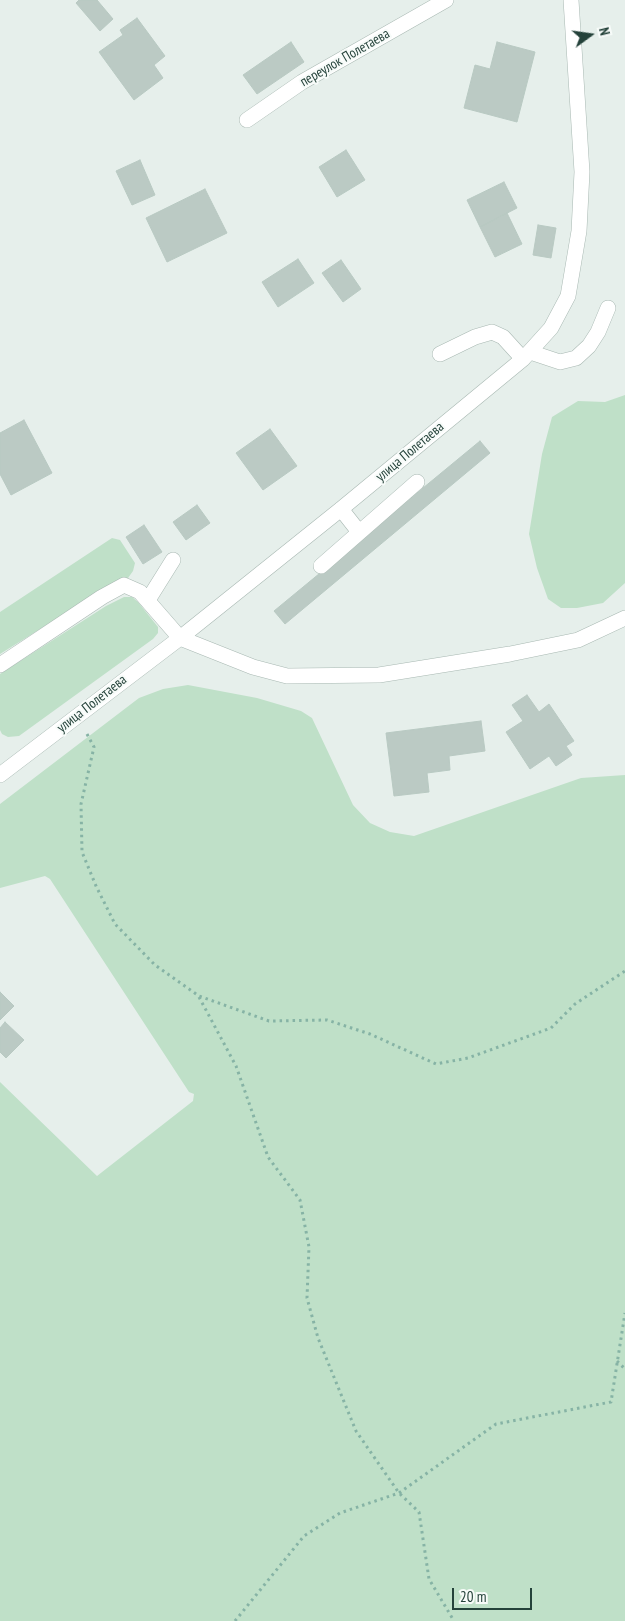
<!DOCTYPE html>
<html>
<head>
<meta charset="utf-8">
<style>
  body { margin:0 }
  #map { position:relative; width:625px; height:1621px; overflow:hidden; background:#e6efeb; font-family:"PT Sans Narrow",sans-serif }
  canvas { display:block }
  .north { position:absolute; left:565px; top:10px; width:50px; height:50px; -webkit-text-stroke:4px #f7fbf9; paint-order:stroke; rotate:76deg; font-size:14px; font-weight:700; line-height:20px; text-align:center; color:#24423a }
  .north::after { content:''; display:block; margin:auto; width:18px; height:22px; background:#24423a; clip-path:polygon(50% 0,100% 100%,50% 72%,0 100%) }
  .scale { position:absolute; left:452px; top:1588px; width:80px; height:22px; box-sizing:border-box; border:2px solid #24423a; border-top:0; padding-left:6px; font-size:15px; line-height:18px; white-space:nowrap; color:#24423a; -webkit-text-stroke:4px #f7fbf9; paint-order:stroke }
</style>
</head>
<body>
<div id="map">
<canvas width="625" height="1621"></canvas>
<div class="north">N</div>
<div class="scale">20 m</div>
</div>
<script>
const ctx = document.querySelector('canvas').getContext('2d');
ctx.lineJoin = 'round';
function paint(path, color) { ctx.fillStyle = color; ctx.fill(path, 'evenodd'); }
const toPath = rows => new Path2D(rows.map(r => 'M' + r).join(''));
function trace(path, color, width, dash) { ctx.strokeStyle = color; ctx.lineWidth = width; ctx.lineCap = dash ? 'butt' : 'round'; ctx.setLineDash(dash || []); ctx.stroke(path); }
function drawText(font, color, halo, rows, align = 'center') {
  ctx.font = font + ' "PT Sans Narrow",sans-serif'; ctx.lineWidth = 4; ctx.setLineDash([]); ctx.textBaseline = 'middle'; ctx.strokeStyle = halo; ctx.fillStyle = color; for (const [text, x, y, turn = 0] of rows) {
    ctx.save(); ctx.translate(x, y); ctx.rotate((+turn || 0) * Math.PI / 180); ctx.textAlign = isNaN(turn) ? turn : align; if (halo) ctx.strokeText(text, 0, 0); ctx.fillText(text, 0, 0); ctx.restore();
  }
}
const green = toPath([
  [625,395,625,583,603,603,577,608,561,608,548,599,537,568,529,534,542,454,552,417,578,401,605,402],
  [112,538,120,540,135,563,133,571,128,578,114,583,0,654,0,612],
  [124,597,132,597,138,602,158,627,158,633,153,639,19,736,8,737,2,734,0,730,0,674,106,606],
  [188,685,257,698,301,711,312,718,353,805,370,823,390,832,414,836,581,778,625,775,625,1621,0,1621,0,1082,97,1176,193,1101,194,1094,189,1092,50,879,45,876,0,888,0,804,139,698,163,689]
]);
const building = toPath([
  [79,0,97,0,113,19,100,31,76,3,79,0],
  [137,18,165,56,154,65,163,78,134,100,99,52,123,35,120,30,137,18],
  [291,42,304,62,257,94,243,75,291,42],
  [497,42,535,52,517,122,464,108,475,65,490,69,497,42],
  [346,150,365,180,337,197,319,167,346,150],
  [140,160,155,195,132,205,116,171,140,160],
  [504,182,517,208,480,227,467,200,504,182],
  [205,189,227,233,167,262,146,218,205,189],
  [507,213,522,244,495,257,480,227,507,213],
  [538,225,556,228,551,258,533,255,538,225],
  [298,259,314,283,278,307,262,282,298,259],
  [341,260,361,289,343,302,322,273,341,260],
  [24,420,52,473,11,495,0,474,0,433,24,420],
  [270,429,297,466,263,490,236,453,270,429],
  [480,441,490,453,285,624,274,611,480,441],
  [197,505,210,523,186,540,173,522,197,505],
  [144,525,162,552,143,564,126,537,144,525],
  [527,695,539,712,549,704,574,741,566,746,572,755,556,766,549,756,530,769,506,732,523,721,512,705,527,695],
  [481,721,485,751,449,756,450,770,427,773,429,792,394,796,386,733,481,721],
  [0,992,14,1006,0,1020,0,992],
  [5,1022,24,1040,6,1058,0,1052,0,1028,5,1022]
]);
const path = toPath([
  [87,734,94,747,81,804,82,852,96,886,115,924,155,965,199,996,269,1021,327,1020,370,1034,436,1064,468,1058,551,1028,575,1004,625,971],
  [199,997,236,1066,268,1157,300,1200,309,1247,307,1298,318,1338,356,1431,399,1493,419,1512,429,1579,454,1621],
  [617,1361,625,1369],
  [235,1621,304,1536,340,1513,399,1493,496,1424,611,1402,625,1313]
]);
const minor = toPath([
  [247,120,302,82,446,0],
  [530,352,560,362,576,358,589,346,598,332,608,308],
  [440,354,475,337,492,332,503,337,523,359],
  [341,509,359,532],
  [321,566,417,482],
  [148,600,173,560],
  [0,665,102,597,124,585,140,592,180,638,253,667,287,676,379,675,510,654,578,640,625,618],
  [0,775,180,638,341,509,523,359,551,328,568,296,579,231,582,172,571,0]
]);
const streetNames = [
  ["переулок Полетаева",345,58,-30],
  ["улица Полетаева",410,452,-40],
  ["улица Полетаева",92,704,-38]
];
paint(green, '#bfe0c8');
paint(building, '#bbcac4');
trace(building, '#b8c9c2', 1);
trace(minor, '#a8b8b2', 16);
trace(path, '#86b3a5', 3, [2.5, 4]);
trace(minor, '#fff', 15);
drawText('14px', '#24423a', '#f7fbf9', streetNames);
</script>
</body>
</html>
